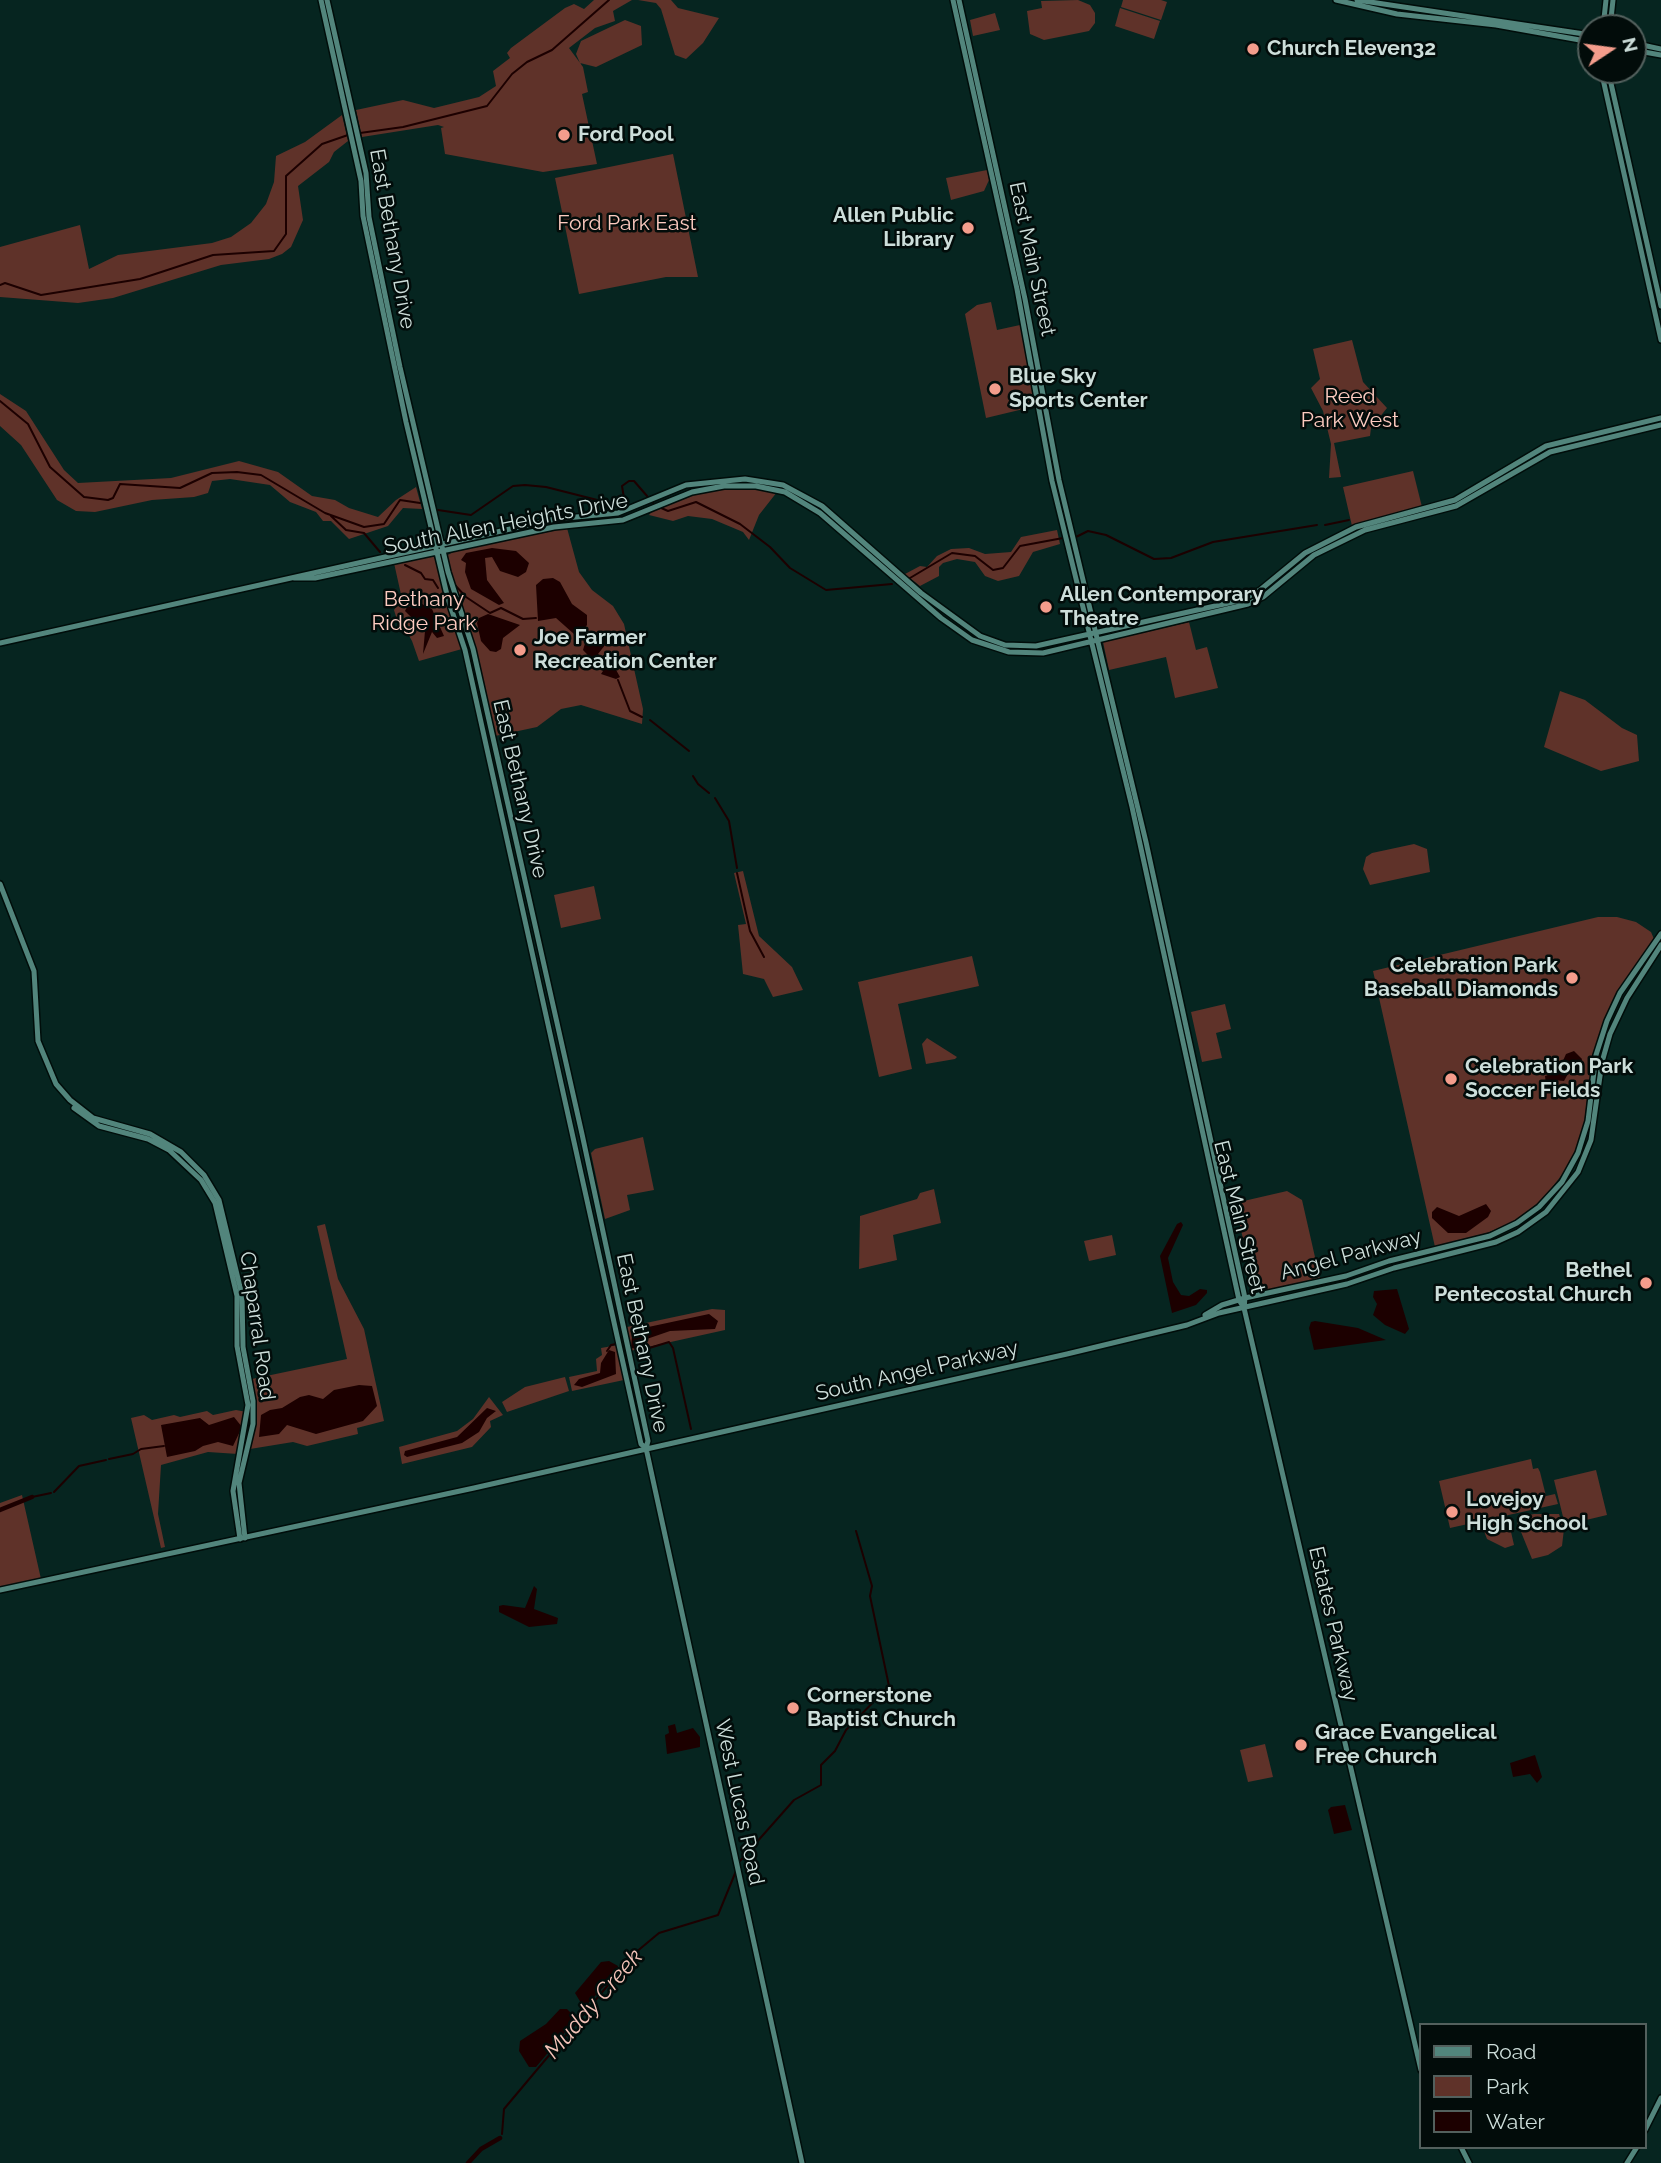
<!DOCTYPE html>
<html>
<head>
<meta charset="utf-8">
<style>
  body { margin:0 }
  #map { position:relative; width:1661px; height:2163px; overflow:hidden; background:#062520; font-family:Raleway,sans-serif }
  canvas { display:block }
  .legend { position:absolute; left:1419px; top:2023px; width:228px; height:126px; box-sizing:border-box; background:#020c0a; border:2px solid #53605d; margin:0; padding:9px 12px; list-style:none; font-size:21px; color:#cddeda }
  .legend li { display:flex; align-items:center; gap:14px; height:35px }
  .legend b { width:35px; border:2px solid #53605d }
  .north { position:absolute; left:1577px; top:14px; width:70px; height:70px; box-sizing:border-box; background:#020c0a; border:2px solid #53605d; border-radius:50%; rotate:77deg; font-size:19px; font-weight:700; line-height:28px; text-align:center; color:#cddeda }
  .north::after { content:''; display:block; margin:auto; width:24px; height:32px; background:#f49d8c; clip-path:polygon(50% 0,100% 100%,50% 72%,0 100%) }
</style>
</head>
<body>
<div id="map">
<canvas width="1661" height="2163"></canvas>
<ul class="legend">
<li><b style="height:9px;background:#52857c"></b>Road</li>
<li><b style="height:19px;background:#5f3229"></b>Park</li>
<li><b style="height:19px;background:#1c0000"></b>Water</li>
</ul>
<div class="north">N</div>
</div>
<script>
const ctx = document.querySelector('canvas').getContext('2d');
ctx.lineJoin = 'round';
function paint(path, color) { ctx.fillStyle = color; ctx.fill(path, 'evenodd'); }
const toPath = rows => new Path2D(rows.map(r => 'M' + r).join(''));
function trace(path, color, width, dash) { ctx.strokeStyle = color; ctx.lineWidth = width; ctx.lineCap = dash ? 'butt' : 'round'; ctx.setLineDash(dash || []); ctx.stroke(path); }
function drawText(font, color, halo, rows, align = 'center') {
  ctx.font = font + ' Raleway,sans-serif'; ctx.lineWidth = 5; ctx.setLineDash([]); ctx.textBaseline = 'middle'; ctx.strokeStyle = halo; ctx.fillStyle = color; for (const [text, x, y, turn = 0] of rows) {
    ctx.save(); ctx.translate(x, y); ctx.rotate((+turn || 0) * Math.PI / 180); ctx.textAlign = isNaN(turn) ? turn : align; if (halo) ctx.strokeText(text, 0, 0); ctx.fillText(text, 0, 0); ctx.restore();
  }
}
const green = toPath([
  [594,0,632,0,613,11,615,21,595,28,569,48,583,67,588,92,582,94,597,164,543,172,445,154,441,128,444,127,438,125,362,137,356,110,403,100,434,108,479,97,496,86,493,71,510,58,507,53,511,48,565,8,574,4,584,9],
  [638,0,671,0,678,8,719,18,703,43,686,59,675,55,661,9,656,3],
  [1078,0,1090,5,1095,13,1095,23,1089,31,1044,40,1030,34,1027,11,1042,8,1041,1],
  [1123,0,1161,0,1167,2,1161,20,1121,7],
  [1120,8,1160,21,1154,39,1115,26],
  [995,13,1000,30,973,36,970,20],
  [625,20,641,26,642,45,596,67,580,63,576,54,581,41],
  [342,115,348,141,334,152,329,162,298,186,303,220,291,247,282,254,269,259,221,265,113,298,78,303,0,297,0,247,80,225,89,269,118,255,212,243,231,237,251,223,266,204,274,182,276,156,305,142],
  [673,154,698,277,666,277,579,294,555,178],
  [987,170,989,180,984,191,951,200,946,178],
  [991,302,997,330,1020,325,1036,406,986,418,965,314,977,305],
  [1352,340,1363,382,1387,408,1371,428,1370,436,1334,443,1341,477,1329,478,1331,444,1323,411,1311,388,1320,379,1313,349],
  [0,394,26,411,64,470,78,483,171,478,239,461,278,472,312,496,335,500,349,508,378,517,396,500,416,487,422,509,403,508,388,526,349,539,331,521,323,521,316,512,290,502,270,485,230,479,212,481,208,493,194,497,152,500,95,512,76,511,57,500,21,445,0,426],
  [1413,471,1422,507,1352,526,1343,487],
  [752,487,777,492,759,515,749,540,743,532,712,519,688,516,673,521,649,515,653,510,678,498,718,489],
  [567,528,579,572,592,590,613,606,624,624,643,709,642,724,581,705,561,709,537,727,495,736,470,634,456,598,446,556,455,551],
  [1057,530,1060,544,1033,552,1019,576,998,581,985,576,975,562,957,559,943,563,939,567,939,576,920,586,905,574,920,566,927,567,937,556,951,549,969,548,985,554,1011,552,1021,537],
  [434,556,462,649,419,661,412,641,402,623,398,623,394,610,402,599,394,563],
  [1189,622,1196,650,1207,647,1218,688,1175,698,1166,657,1109,670,1103,642],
  [1560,691,1585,700,1622,728,1637,735,1639,761,1601,771,1544,747],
  [1414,844,1427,849,1430,872,1370,885,1363,869,1366,857,1372,853],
  [743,871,759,936,792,967,803,990,773,997,764,979,743,974,738,925,746,924,734,873],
  [594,886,601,919,561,928,554,895],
  [1598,917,1617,917,1636,922,1651,932,1654,939,1606,1017,1589,1084,1583,1132,1568,1167,1543,1199,1515,1221,1487,1233,1435,1247,1373,971],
  [972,956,979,986,898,1004,912,1069,879,1077,858,982],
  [1225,1004,1231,1029,1216,1033,1222,1058,1202,1062,1191,1012],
  [927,1038,957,1057,955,1059,926,1064,922,1044],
  [643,1137,654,1190,627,1195,630,1210,605,1219,591,1153,595,1149],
  [934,1189,941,1223,893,1235,897,1260,859,1269,860,1216,917,1199,920,1193],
  [1287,1191,1302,1200,1320,1279,1255,1293,1235,1203],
  [325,1224,338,1279,364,1329,384,1421,357,1428,358,1434,307,1446,293,1442,250,1449,257,1409,252,1379,347,1359,317,1226],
  [1112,1235,1116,1255,1089,1261,1084,1241],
  [712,1309,725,1310,725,1330,630,1351,627,1327],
  [618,1345,624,1380,572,1391,569,1377,597,1371,596,1359,602,1355,601,1348],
  [565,1377,569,1391,507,1412,502,1402,525,1387],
  [489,1397,503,1415,490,1421,491,1427,472,1447,402,1464,399,1447,457,1431,473,1419],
  [236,1410,247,1412,238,1454,208,1452,161,1465,158,1514,165,1547,161,1548,131,1418,144,1415,152,1420,174,1415,180,1417,207,1411,213,1415],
  [1531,1459,1533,1469,1538,1468,1540,1472,1546,1496,1555,1494,1558,1504,1450,1528,1439,1481],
  [1596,1470,1607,1515,1565,1525,1554,1480],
  [22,1495,41,1579,0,1588,0,1503],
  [1534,1514,1559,1514,1564,1529,1562,1546,1548,1555,1532,1559,1517,1522,1520,1517],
  [1505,1521,1509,1523,1514,1545,1505,1548,1487,1539,1482,1526],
  [1265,1744,1273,1777,1248,1782,1240,1750]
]);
const water = toPath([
  [492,548,516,551,529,563,526,572,518,577,500,571,492,557,485,558,487,580,504,603,499,605,471,589,465,572,466,563,461,560,466,553],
  [553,578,560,582,572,604,587,615,587,625,581,633,574,634,556,618,538,621,536,585,543,579],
  [422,604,432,609,444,636,437,638,432,632,423,654,425,631,405,611,407,607],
  [488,614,520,625,503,638,501,649,496,652,490,651,481,641,477,623,479,618],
  [600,631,607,635,609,640,598,654,615,668,620,677,616,679,601,674,603,671,583,650,586,640],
  [1574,1051,1582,1059,1580,1067,1569,1072,1564,1081,1554,1080,1546,1084,1545,1076,1551,1074,1554,1065,1562,1063,1566,1054],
  [1486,1204,1491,1211,1488,1217,1466,1233,1448,1233,1432,1218,1432,1212,1437,1207,1459,1216],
  [1181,1222,1183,1225,1168,1258,1173,1282,1181,1295,1189,1296,1200,1289,1207,1290,1207,1293,1196,1305,1172,1313,1160,1256,1177,1224],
  [1397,1289,1409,1329,1405,1334,1385,1325,1373,1315,1377,1304,1373,1297,1374,1291],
  [709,1314,718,1321,715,1329,670,1331,641,1341,638,1349,631,1348,632,1336,639,1329],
  [1315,1321,1358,1328,1386,1340,1314,1350,1309,1328,1311,1322],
  [609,1350,615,1352,616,1374,582,1387,574,1385,579,1379,600,1373,601,1363],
  [359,1385,372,1386,377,1406,363,1421,316,1434,287,1425,279,1434,259,1437,261,1415,270,1410,282,1408,300,1397,309,1395,323,1399,334,1390],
  [487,1408,496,1411,487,1418,479,1432,462,1443,407,1457,404,1455,405,1451,457,1437],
  [234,1417,242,1427,233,1446,218,1442,203,1446,195,1451,167,1457,161,1425,200,1418,209,1425],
  [534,1586,537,1589,534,1609,558,1618,557,1624,529,1627,499,1612,499,1606,503,1605,525,1608],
  [675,1724,677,1733,693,1728,700,1737,700,1747,667,1754,665,1735,669,1733,668,1726],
  [1535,1755,1542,1777,1537,1783,1530,1774,1513,1777,1510,1763],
  [1345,1805,1352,1830,1334,1834,1328,1810,1331,1807],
  [609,1961,618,1966,617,1972,584,2008,575,1993,601,1962],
  [560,2009,567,2009,573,2015,572,2024,536,2067,529,2067,519,2051,520,2041,546,2024]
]);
const stream = toPath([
  [360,133,403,127,487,106,512,74,527,62,552,50,609,0],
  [0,285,5,283,41,295,140,279,213,255,274,251,286,234,286,176,322,144,348,135],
  [0,401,28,424,50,467,84,497,108,500,113,498,120,484,180,488,212,473,237,472,261,475,325,513,364,527,384,524,400,500,420,503],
  [659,507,668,511,696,502,740,524,770,547,790,568,826,590,892,584],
  [438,510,471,515,513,486,525,485,546,487,621,506,625,504,622,486,629,481,634,481,654,504],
  [331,516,346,530,364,533,380,552],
  [1325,525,1349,520],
  [1076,537,1088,531,1106,535,1154,559,1171,558,1213,542,1317,525],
  [405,565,421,573,425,579,433,580,438,588],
  [910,578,952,553,975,556,993,570,1003,568,1020,546,1063,538],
  [454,584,466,597,490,613,501,608,523,619,536,618],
  [618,680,630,711,642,717],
  [650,720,689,751],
  [693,776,698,784,709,793],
  [715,798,729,821,737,868],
  [737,873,750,931,764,957],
  [607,1351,611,1345,616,1344],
  [636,1352,669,1342,673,1348,691,1429],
  [109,1459,133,1454,141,1449,164,1446],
  [54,1492,79,1466,106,1460],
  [32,1497,51,1493],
  [740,1861,794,1800,821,1785,821,1765,835,1751,846,1730,889,1686,870,1596,872,1586,856,1531],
  [502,2134,504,2109,635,1953,659,1933,718,1915,736,1871]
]);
const river = toPath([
  [0,1510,32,1497],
  [468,2163,481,2149,500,2138]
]);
const secondary = toPath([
  [321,0,361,181,363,216,406,422,448,599,465,650,641,1444,646,1448],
  [327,0,366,173,369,217,400,367,448,572,473,649,582,1134,648,1441,646,1448,802,2163],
  [953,0,1017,289,1052,481,1132,807,1239,1300,1244,1308],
  [959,0,1025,299,1059,480,1146,842,1245,1298,1244,1308,1421,2070],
  [1336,0,1397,14,1496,25,1591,42],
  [1357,0,1591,35],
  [1603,28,1606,0],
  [1610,28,1613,0],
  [1633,43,1661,49],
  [1633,50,1661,55],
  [1601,70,1661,340],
  [1608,70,1661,306],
  [294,578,315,578,554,527,623,520,692,492,724,486,756,486,785,492,820,513,941,618,972,640,1009,652,1043,653,1248,604,1263,597,1314,555,1365,530,1456,506,1550,452,1661,425],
  [0,643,555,519,618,513,686,485,745,479,783,485,822,506,921,593,980,636,1005,645,1036,646,1242,600,1260,590,1305,553,1356,527,1455,500,1546,446,1661,418],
  [0,884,34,971,38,1041,56,1084,70,1100,93,1118,150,1134,181,1152,204,1175,219,1200,242,1295,243,1347,253,1401,253,1424,239,1483,245,1538],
  [74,1108,99,1126,148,1139,169,1150,201,1180,215,1203,237,1296,237,1346,248,1405,233,1491,240,1539],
  [1205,1315,1222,1305,1245,1298,1346,1276,1389,1261,1490,1236,1517,1223,1539,1207,1562,1182,1578,1153,1588,1121,1596,1055,1607,1021,1620,993,1661,934],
  [0,1590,474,1488,1067,1354,1187,1325,1219,1313,1347,1284,1394,1268,1496,1242,1518,1232,1546,1212,1578,1172,1591,1140,1602,1062,1610,1034,1627,998,1661,945],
  [1645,2130,1661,2098],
  [1461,2147,1469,2163],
  [1627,2163,1637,2147]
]);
const markers = [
  [1253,49,7,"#f49d8c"],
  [564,135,7,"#f49d8c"],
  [968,228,7,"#f49d8c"],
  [995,389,7,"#f49d8c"],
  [1046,607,7,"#f49d8c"],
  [520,650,7,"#f49d8c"],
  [1572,978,7,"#f49d8c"],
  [1451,1079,7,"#f49d8c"],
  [1646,1283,7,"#f49d8c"],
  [1452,1512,7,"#f49d8c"],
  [793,1708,7,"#f49d8c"],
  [1301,1745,7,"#f49d8c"]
];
const poiNames = [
  ["Church Eleven32",1267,49],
  ["Ford Pool",578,135],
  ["Allen Public",954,216,"right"],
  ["Library",954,240,"right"],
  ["Blue Sky",1009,377],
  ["Sports Center",1009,401],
  ["Allen Contemporary",1060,595],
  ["Theatre",1060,619],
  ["Joe Farmer",534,638],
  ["Recreation Center",534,662],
  ["Celebration Park",1558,966,"right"],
  ["Baseball Diamonds",1558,990,"right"],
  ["Celebration Park",1465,1067],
  ["Soccer Fields",1465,1091],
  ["Bethel",1632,1271,"right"],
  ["Pentecostal Church",1632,1295,"right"],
  ["Lovejoy",1466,1500],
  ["High School",1466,1524],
  ["Cornerstone",807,1696],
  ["Baptist Church",807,1720],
  ["Grace Evangelical",1315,1733],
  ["Free Church",1315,1757]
];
const parkNames = [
  ["Ford Park East",627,224],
  ["Reed",1350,397],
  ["Park West",1350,421],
  ["Bethany",424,600],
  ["Ridge Park",424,624]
];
const streetNames = [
  ["East Bethany Drive",392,239,80],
  ["East Main Street",1032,259,78],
  ["South Allen Heights Drive",506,524,-11],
  ["East Bethany Drive",520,789,77],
  ["East Main Street",1239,1217,76],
  ["Angel Parkway",1351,1255,-15],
  ["Chaparral Road",257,1326,82],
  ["East Bethany Drive",642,1343,78],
  ["South Angel Parkway",917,1371,-13],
  ["Estates Parkway",1333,1624,77],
  ["West Lucas Road",739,1802,78]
];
const waterNames = [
  ["Muddy Creek",594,2004,-49]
];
paint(green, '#5f3229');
paint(water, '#1c0000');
trace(stream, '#1c0000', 2);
trace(river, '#1c0000', 4.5);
trace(secondary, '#000d0a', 8);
trace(secondary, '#52857c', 5);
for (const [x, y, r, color] of markers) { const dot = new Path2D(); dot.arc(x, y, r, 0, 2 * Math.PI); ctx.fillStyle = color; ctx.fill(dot); trace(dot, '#020c0a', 2.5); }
drawText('bold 21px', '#cddeda', '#020c0a', poiNames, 'left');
drawText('21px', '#fdcbc0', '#020c0a', parkNames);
drawText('21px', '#cddeda', '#020c0a', streetNames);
drawText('italic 23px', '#f4c3b8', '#020c0a', waterNames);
</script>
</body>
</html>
